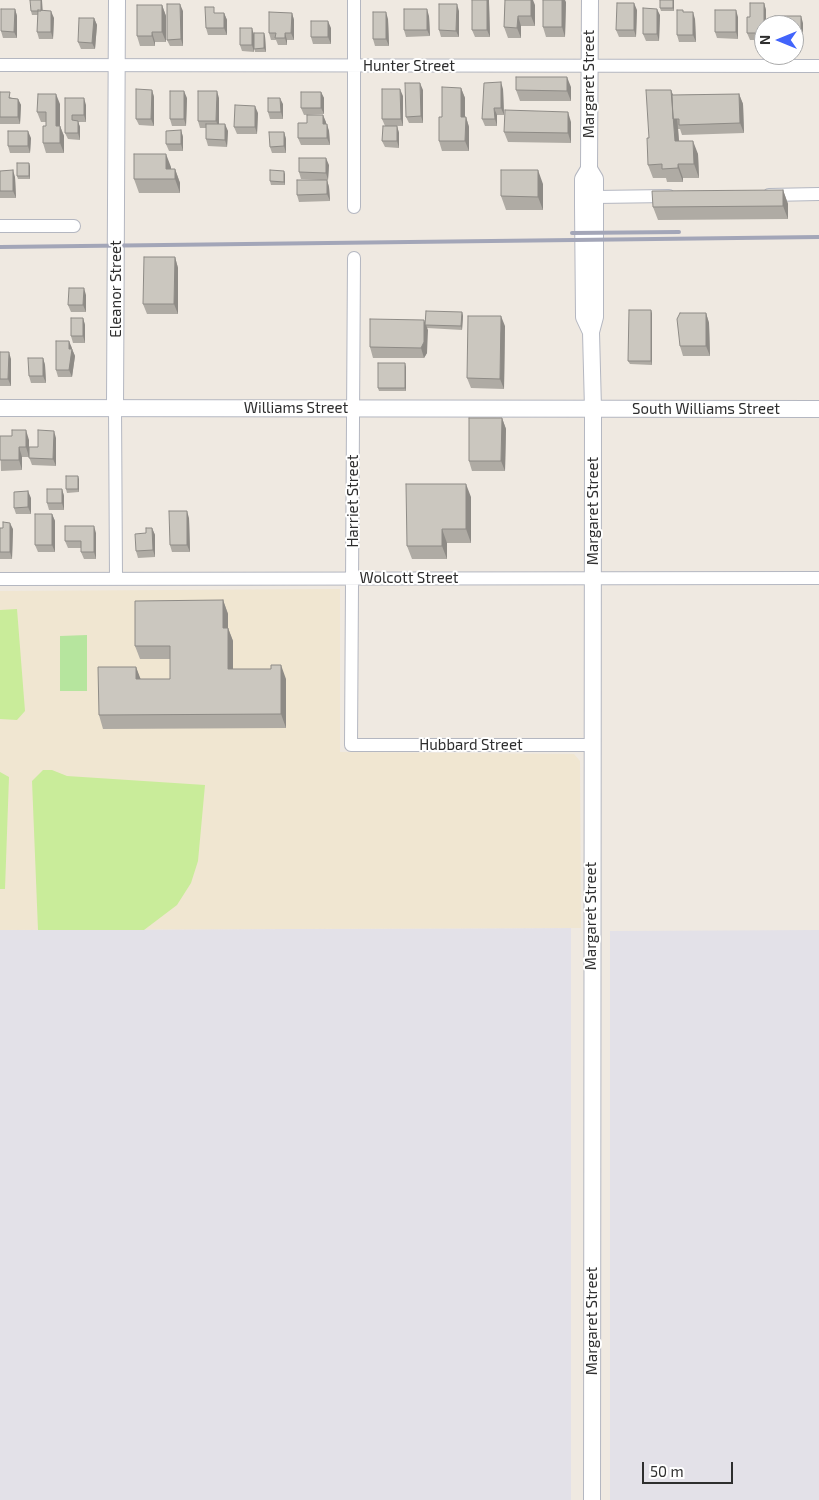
<!DOCTYPE html>
<html>
<head>
<meta charset="utf-8">
<style>
  body { margin:0 }
  #map { position:relative; width:819px; height:1500px; overflow:hidden; background:#efe9e1; font-family:"Exo 2",sans-serif }
  canvas { display:block }
  .north { position:absolute; left:754px; top:15px; width:50px; height:50px; box-sizing:border-box; background:#fff; border:1px solid #ababab; border-radius:50%; rotate:270deg; font-size:14px; font-weight:700; line-height:20px; text-align:center; color:#2e2e2e }
  .north::after { content:''; display:block; margin:auto; width:18px; height:22px; background:#4264fb; clip-path:polygon(50% 0,100% 100%,50% 72%,0 100%) }
  .scale { position:absolute; left:642px; top:1462px; width:91px; height:22px; box-sizing:border-box; border:2px solid #2e2e2e; border-top:0; padding-left:6px; font-size:15px; line-height:18px; white-space:nowrap; color:#2e2e2e; -webkit-text-stroke:4px #fff; paint-order:stroke }
</style>
</head>
<body>
<div id="map">
<canvas width="819" height="1500"></canvas>
<div class="north">N</div>
<div class="scale">50 m</div>
</div>
<script>
const ctx = document.querySelector('canvas').getContext('2d');
ctx.lineJoin = 'round';
function paint(path, color) { ctx.fillStyle = color; ctx.fill(path, 'evenodd'); }
const toPath = rows => new Path2D(rows.map(r => 'M' + r).join(''));
function trace(path, color, width, dash) { ctx.strokeStyle = color; ctx.lineWidth = width; ctx.lineCap = dash ? 'butt' : 'round'; ctx.setLineDash(dash || []); ctx.stroke(path); }
function drawText(font, color, halo, rows, align = 'center') {
  ctx.font = font + ' "Exo 2",sans-serif'; ctx.lineWidth = 4; ctx.setLineDash([]); ctx.textBaseline = 'middle'; ctx.strokeStyle = halo; ctx.fillStyle = color; for (const [text, x, y, turn = 0] of rows) {
    ctx.save(); ctx.translate(x, y); ctx.rotate((+turn || 0) * Math.PI / 180); ctx.textAlign = isNaN(turn) ? turn : align; if (halo) ctx.strokeText(text, 0, 0); ctx.fillText(text, 0, 0); ctx.restore();
  }
}
const industrial = toPath([
  [571,928,571,1500,0,1500,0,930],
  [819,930,819,1500,610,1500,610,931]
]);
const education = toPath([
  [340,589,340,752,574,754,580,761,581,928,0,930,0,591]
]);
const green = toPath([
  [87,635,87,691,60,691,60,636]
]);
const pitch = toPath([
  [17,609,25,711,17,720,0,719,0,610],
  [43,770,52,770,67,776,205,785,198,861,191,883,177,905,144,930,38,930,32,781],
  [0,772,9,777,5,889,0,889]
]);
const minor = toPath([
  [354,0,354,207],
  [0,65,819,66],
  [769,195,819,194],
  [595,197,669,196],
  [0,226,74,226],
  [354,258,351,745,591,745],
  [115,407,116,579],
  [0,579,819,578]
]);
const tertiary = toPath([
  [590,0,589,169,583,179,583,205,584,317,591,332],
  [589,169,595,179,595,317,591,332,593,409,592,1500],
  [115,407,117,0],
  [0,408,819,409]
]);
const rail = toPath([
  [572,233,679,232],
  [0,247,819,237]
]);
const wall = toPath([
  [472,0,489,0,489,2,490,37,475,37,472,30],
  [505,0,535,5,535,26,521,26,521,38,508,38,504,27],
  [674,0,674,11,661,11,660,8],
  [566,2,565,37,546,37,543,27],
  [764,3,766,10,766,24,767,24,768,25,764,25,764,40,750,40,747,33,750,17],
  [162,5,166,16,166,42,155,42,155,46,140,46,137,36],
  [15,9,17,16,17,38,3,38,1,31],
  [637,10,636,37,619,37,616,30],
  [31,11,42,11,54,18,53,39,39,39,37,32,38,15,32,15],
  [183,11,183,46,170,46,167,40],
  [459,11,459,37,441,37,439,30],
  [684,12,695,19,696,42,679,42,677,35],
  [216,13,224,13,227,20,227,35,208,35,206,28],
  [292,13,294,20,294,40,287,40,287,45,278,45,276,40,271,40,269,33],
  [660,15,659,41,646,41,643,34],
  [429,16,430,36,406,37,404,30],
  [738,17,738,39,717,38,715,32],
  [94,18,97,25,95,49,81,49,78,42],
  [388,19,389,46,375,46,373,39],
  [803,23,803,38,794,38,794,25],
  [331,28,331,44,313,44,311,37],
  [254,33,265,36,266,52,255,52,254,47,254,52,242,51,240,45],
  [571,87,571,101,520,101,516,90],
  [461,88,465,98,465,117,466,117,469,127,469,151,442,151,439,141,442,117],
  [503,89,504,115,497,115,497,126,485,126,482,119],
  [152,90,154,97,154,126,139,125,136,119],
  [423,90,423,123,409,123,406,117],
  [671,90,673,95,739,94,743,104,744,133,682,135,680,129,678,129,679,141,698,154,699,178,683,178,683,182,667,182,666,178,653,178,648,165,649,138],
  [0,92,12,98,18,99,21,105,20,124,0,124],
  [321,92,324,98,324,114,304,115,301,108],
  [403,96,403,126,397,126,399,133,399,148,385,147,382,141,385,126,382,119],
  [65,98,86,105,86,122,78,122,80,127,80,140,68,139,65,133],
  [187,98,186,126,172,126,170,119],
  [219,98,219,124,228,131,227,147,208,146,206,139,206,128,200,128,198,121],
  [60,104,60,126,64,136,64,153,46,153,43,143,46,126,46,122,41,122,37,112],
  [283,104,283,119,270,119,268,112],
  [258,113,257,134,237,134,234,127],
  [323,115,326,124,329,131,330,145,301,145,298,138,307,123],
  [571,122,571,143,508,142,504,132],
  [181,130,183,137,183,151,169,151,166,144],
  [284,132,286,139,286,153,272,153,270,147],
  [31,138,30,153,10,153,8,146],
  [329,165,328,180,327,180,329,187,330,201,299,202,297,195,321,180,301,179,299,172],
  [30,166,30,179,18,179,17,176],
  [171,167,171,169,175,169,180,183,180,193,139,193,134,179],
  [0,171,15,177,16,198,0,198],
  [285,174,285,185,271,185,270,181],
  [543,184,543,210,506,210,501,196],
  [783,190,788,204,788,219,658,220,653,207],
  [175,257,178,268,178,314,147,314,143,304],
  [86,295,86,312,71,312,68,305],
  [651,310,652,314,652,365,630,364,628,361],
  [462,312,463,316,462,330,427,328,427,353,424,358,373,358,370,347,425,324],
  [706,313,709,323,710,356,683,356,680,346],
  [83,318,85,325,85,343,73,343,71,336],
  [505,326,504,389,471,388,467,378],
  [72,349,75,356,72,377,58,377,56,370],
  [0,352,11,359,11,386,0,386],
  [43,358,45,365,46,383,31,383,29,376],
  [406,367,406,391,379,391,378,388],
  [502,418,506,429,505,471,472,471,469,461],
  [0,436,12,436,29,440,29,449,38,447,56,438,56,466,32,465,29,457,22,457,22,470,1,471],
  [79,479,79,492,67,493,66,489],
  [62,489,64,496,64,510,49,510,47,503],
  [471,497,471,543,447,543,447,559,412,559,407,546],
  [31,498,31,514,16,514,14,508],
  [52,514,55,521,55,552,38,552,35,545],
  [189,518,190,552,172,552,170,545],
  [0,528,13,529,12,559,0,559],
  [152,528,155,535,155,557,138,558,136,551,146,533],
  [96,533,96,559,84,559,81,552,81,548,68,548,65,541],
  [223,600,228,614,228,628,233,641,233,669,286,679,286,728,103,729,99,715,136,667,140,679,170,679,170,659,140,659,135,646]
]);
const shadedWall = toPath([
  [41,0,42,0,43,15,41,11],
  [487,0,489,0,489,2,490,37,487,30],
  [531,0,533,0,535,5,535,26,531,16],
  [562,0,565,0,566,2,565,37,562,27],
  [673,0,674,0,674,11,673,8],
  [634,3,637,10,636,37,634,30],
  [764,3,766,10,766,25,764,24],
  [180,4,183,11,183,46,181,39],
  [457,4,459,11,459,37,456,31],
  [162,5,166,16,166,42,162,32],
  [15,9,17,16,17,38,14,32],
  [427,9,429,16,430,36,427,30],
  [657,9,660,15,659,41,657,34],
  [736,10,738,17,738,39,736,32],
  [51,11,54,18,53,39,51,32],
  [386,12,388,19,389,46,386,39],
  [693,12,695,19,696,42,693,35],
  [224,13,227,20,227,35,224,28],
  [292,13,294,20,294,40,291,33],
  [518,16,521,26,521,38,517,28],
  [801,16,803,23,803,38,801,31],
  [94,18,97,25,95,49,92,43],
  [328,21,331,28,331,44,328,37],
  [252,28,254,35,254,52,252,45],
  [152,32,155,42,155,46,152,36],
  [264,33,265,36,266,52,264,48],
  [285,33,287,40,287,45,285,38],
  [567,77,571,87,571,101,567,91],
  [501,82,503,89,504,115,501,108],
  [420,83,423,90,423,123,421,116],
  [461,88,465,98,465,127,461,117],
  [400,89,403,96,403,126,401,119],
  [152,90,154,97,154,126,151,119],
  [671,90,676,103,680,154,675,141],
  [184,91,187,98,186,126,184,119],
  [217,91,219,98,219,128,216,121],
  [321,92,324,98,324,114,321,108],
  [56,94,60,104,60,126,64,136,64,153,60,143,56,126],
  [739,94,743,104,744,133,740,123],
  [84,98,86,105,86,122,84,115],
  [280,98,283,104,283,119,281,112],
  [18,99,21,105,20,124,18,117],
  [255,106,258,113,257,134,255,127],
  [494,108,497,115,497,126,495,119],
  [568,112,571,122,571,143,568,133],
  [323,115,326,122,326,131,323,124],
  [466,117,469,127,469,151,465,141],
  [78,121,80,127,80,140,78,133],
  [225,124,228,131,227,147,225,140],
  [327,124,329,131,330,145,327,138],
  [397,126,399,133,399,148,397,141],
  [181,130,183,137,183,151,181,144],
  [28,131,31,138,30,153,28,146],
  [284,132,286,139,286,153,284,146],
  [693,141,698,154,699,178,694,164],
  [166,154,171,167,171,179,166,169],
  [326,158,329,165,328,180,326,173],
  [29,163,30,166,30,179,29,176],
  [678,164,683,178,683,182,678,168],
  [175,169,180,183,180,193,175,179],
  [13,170,15,177,16,198,13,191],
  [538,170,543,184,543,210,538,197],
  [284,171,285,174,285,185,284,182],
  [327,180,329,187,330,201,327,194],
  [783,190,788,204,788,219,783,206],
  [175,257,178,268,178,314,174,304],
  [84,288,86,295,86,312,83,305],
  [651,310,652,314,652,365,651,361],
  [462,312,463,316,462,330,461,326],
  [706,313,709,323,710,356,706,346],
  [501,316,505,326,504,389,500,379],
  [83,318,85,325,85,343,83,336],
  [424,320,428,330,427,353,424,358,421,348],
  [69,341,72,348,72,354,72,349,75,356,72,377,69,370],
  [9,352,11,359,11,386,8,379],
  [43,358,45,365,46,383,43,376],
  [405,363,406,367,406,391,405,388],
  [502,418,506,429,505,471,501,461],
  [26,430,29,440,29,457,26,447],
  [54,431,56,438,56,466,53,459],
  [19,447,22,457,22,470,19,460],
  [78,476,79,479,79,492,78,489],
  [466,484,471,497,471,543,466,529],
  [62,489,64,496,64,510,62,503],
  [28,491,31,498,31,514,28,507],
  [187,511,189,518,190,552,187,545],
  [52,514,55,521,55,552,52,545],
  [10,523,13,529,12,559,10,552],
  [94,526,96,533,96,559,94,552],
  [152,528,155,535,155,557,153,550],
  [442,529,447,543,447,559,442,546],
  [223,600,228,614,228,641,223,628],
  [228,628,233,641,233,682,228,669],
  [281,665,286,679,286,728,281,714],
  [136,667,141,680,136,679]
]);
const building = toPath([
  [30,0,41,0,41,11,31,11,30,0],
  [472,0,487,0,487,30,472,30,472,0],
  [505,0,531,0,531,16,518,16,517,28,504,27,505,0],
  [543,0,562,0,562,27,543,27,543,0],
  [660,0,673,0,673,8,660,8,660,0],
  [617,3,634,3,634,30,616,30,617,3],
  [750,3,764,3,764,24,767,24,767,25,764,25,764,33,747,33,747,17,750,17,750,3],
  [167,4,180,4,181,39,167,40,167,4],
  [439,4,457,4,456,31,439,30,439,4],
  [137,5,162,5,162,32,152,32,152,36,137,36,137,5],
  [205,7,214,7,214,13,224,13,224,28,206,28,205,7],
  [643,8,657,9,657,34,643,34,643,8],
  [1,9,15,9,14,32,1,31,1,9],
  [404,9,427,9,427,30,404,30,404,9],
  [38,10,51,11,51,32,37,32,38,10],
  [677,10,683,10,683,12,693,12,693,35,677,35,677,10],
  [715,10,736,10,736,32,715,32,715,10],
  [269,12,292,13,291,33,285,33,285,38,275,38,276,33,269,33,269,12],
  [373,12,386,12,386,39,373,39,373,12],
  [775,16,801,16,801,31,794,31,794,25,775,25,775,16],
  [79,18,94,18,92,43,78,42,79,18],
  [311,21,328,21,328,37,311,37,311,21],
  [240,28,252,28,252,45,240,45,240,28],
  [254,33,264,33,264,48,254,49,254,33],
  [516,77,567,77,567,91,516,90,516,77],
  [501,82,501,108,494,108,495,119,482,119,484,83,501,82],
  [405,83,420,83,421,116,406,117,405,83],
  [442,87,461,88,461,117,466,117,465,141,439,141,439,117,442,117,442,87],
  [136,89,152,90,151,119,136,119,136,89],
  [382,89,400,89,401,119,382,119,382,89],
  [646,90,671,90,675,141,693,141,694,164,678,164,678,168,662,169,662,164,648,165,647,138,649,138,646,90],
  [170,91,184,91,184,119,170,119,170,91],
  [198,91,217,91,216,121,198,121,198,91],
  [0,92,10,92,9,98,18,99,18,117,0,117,0,92],
  [301,92,321,92,321,108,301,108,301,92],
  [38,94,56,94,56,126,60,126,60,143,43,143,43,126,46,126,46,112,37,112,38,94],
  [739,94,740,123,679,125,679,119,673,119,672,95,739,94],
  [65,98,84,98,84,115,72,115,72,120,78,121,78,133,65,133,65,98],
  [268,98,280,98,281,112,268,112,268,98],
  [235,105,255,106,255,127,234,127,235,105],
  [505,110,568,112,568,133,504,132,505,110],
  [307,115,323,115,323,124,327,124,327,138,298,138,298,123,307,123,307,115],
  [206,124,225,124,225,140,206,139,206,124],
  [383,126,397,126,397,141,382,141,383,126],
  [181,130,181,144,166,144,166,131,181,130],
  [8,131,28,131,28,146,8,146,8,131],
  [269,132,284,132,284,146,270,147,269,132],
  [134,154,166,154,166,169,175,169,175,179,134,179,134,154],
  [299,158,326,158,326,173,299,172,299,158],
  [17,163,29,163,29,176,17,176,17,163],
  [13,170,13,191,0,191,0,171,13,170],
  [270,170,284,171,284,182,270,181,270,170],
  [501,170,538,170,538,197,501,196,501,170],
  [297,180,327,180,327,194,297,195,297,180],
  [783,190,783,206,653,207,652,191,783,190],
  [144,257,175,257,174,304,143,304,144,257],
  [69,288,84,288,83,305,68,305,69,288],
  [629,310,651,310,651,361,628,361,629,310],
  [426,311,462,312,461,326,425,325,426,311],
  [680,313,706,313,706,346,680,346,677,319,680,313],
  [468,316,501,316,500,379,467,378,468,316],
  [71,318,83,318,83,336,71,336,71,318],
  [370,319,424,320,424,342,421,348,370,347,370,319],
  [56,341,69,341,69,349,72,349,69,370,56,370,56,341],
  [0,352,9,352,8,379,0,379,0,352],
  [28,358,43,358,43,376,29,376,28,358],
  [378,363,405,363,405,388,378,388,378,363],
  [469,418,502,418,501,461,469,461,469,418],
  [12,430,26,430,26,447,19,447,19,460,0,460,0,436,12,436,12,430],
  [38,430,54,431,53,459,29,458,29,447,38,447,38,430],
  [66,476,78,476,78,489,66,489,66,476],
  [406,484,466,484,466,529,442,529,442,546,407,546,406,484],
  [47,489,62,489,62,503,47,503,47,489],
  [28,491,28,507,14,508,14,492,28,491],
  [169,511,187,511,187,545,170,545,169,511],
  [35,514,52,514,52,545,35,545,35,514],
  [3,522,10,523,10,552,0,552,0,528,3,528,3,522],
  [65,526,94,526,94,552,81,552,81,541,65,541,65,526],
  [146,528,152,528,153,550,136,551,135,534,146,533,146,528],
  [223,600,223,628,228,628,228,669,271,669,271,665,281,665,281,714,99,715,98,667,136,667,136,679,170,679,170,646,135,646,135,601,223,600]
]);
const streetNames = [
  ["Hunter Street",409,66],
  ["Margaret Street",589,84,-90],
  ["Eleanor Street",116,289,-90],
  ["Williams Street",296,408],
  ["South Williams Street",706,409],
  ["Harriet Street",353,501,-90],
  ["Margaret Street",593,511,-90],
  ["Wolcott Street",409,578],
  ["Hubbard Street",471,745],
  ["Margaret Street",591,916,-90],
  ["Margaret Street",592,1321,-90]
];
paint(industrial, '#e3e1e8');
paint(education, '#f0e6d1');
paint(green, '#b6e59e');
paint(pitch, '#c9ec9a');
trace(minor, '#b4b7c1', 14);
trace(tertiary, '#b4b7c1', 18);
trace(minor, '#fff', 12);
trace(tertiary, '#fff', 16);
trace(rail, '#a3a6b8', 4);
paint(wall, '#afaba4');
paint(shadedWall, '#8e8b86');
paint(building, '#cbc7bf');
trace(building, '#8e8b86', 1);
drawText('15px', '#2e2e2e', '#fff', streetNames);
</script>
</body>
</html>
